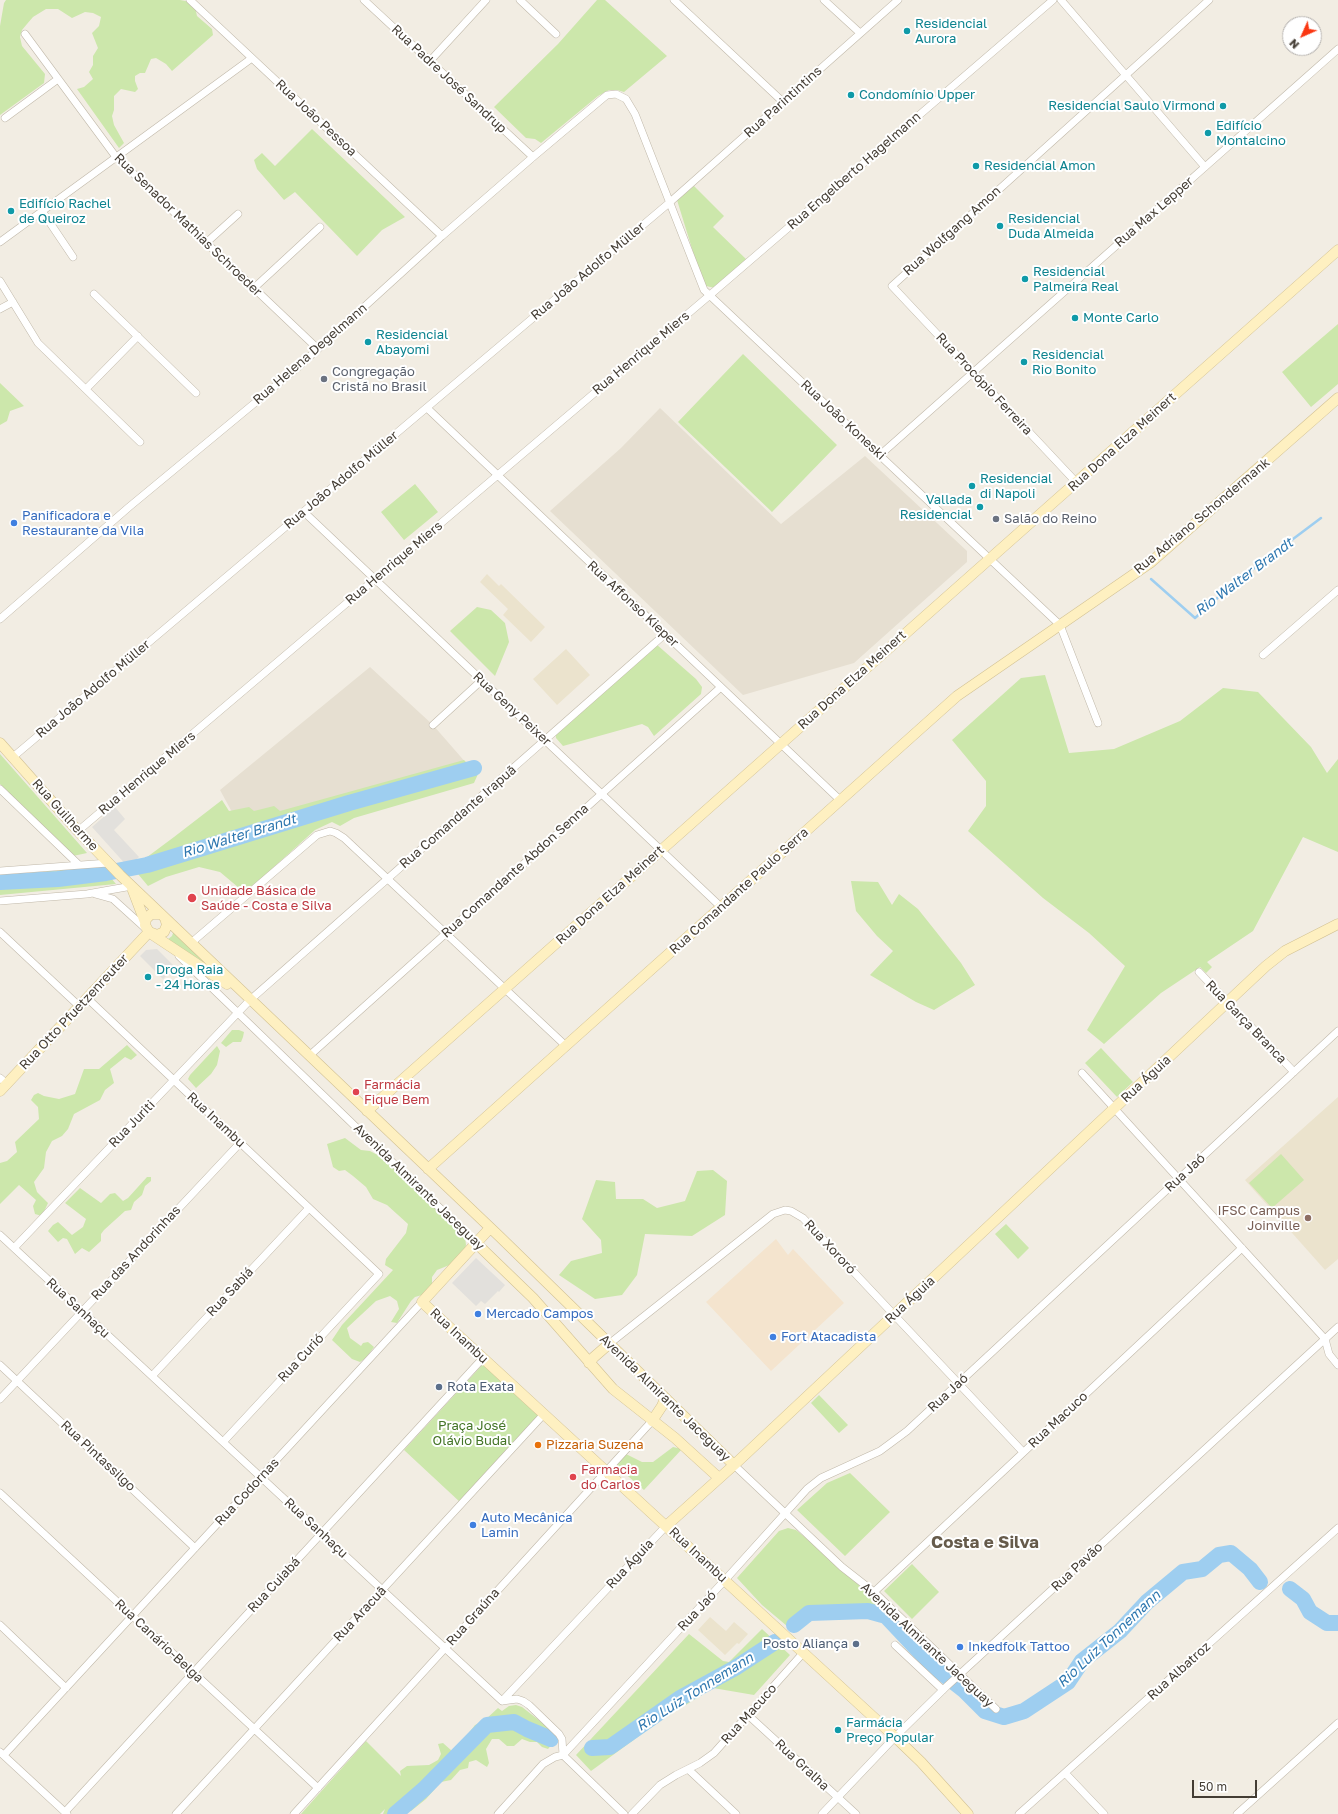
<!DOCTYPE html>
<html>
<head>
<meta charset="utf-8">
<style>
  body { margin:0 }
  #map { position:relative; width:1338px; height:1814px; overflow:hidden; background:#f2ede3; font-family:"Golos Text",sans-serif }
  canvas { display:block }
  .north { position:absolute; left:1282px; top:16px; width:40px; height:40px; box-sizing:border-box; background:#fff; border:1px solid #b4b1ae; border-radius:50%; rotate:225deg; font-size:11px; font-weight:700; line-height:16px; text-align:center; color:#443d34 }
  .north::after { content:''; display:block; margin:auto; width:14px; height:18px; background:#fa3712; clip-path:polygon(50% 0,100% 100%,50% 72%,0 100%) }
  .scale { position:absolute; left:1192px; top:1780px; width:65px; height:18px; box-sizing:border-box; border:2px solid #443d34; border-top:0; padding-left:5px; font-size:12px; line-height:14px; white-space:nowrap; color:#443d34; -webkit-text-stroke:3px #fff; paint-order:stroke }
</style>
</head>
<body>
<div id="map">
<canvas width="1338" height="1814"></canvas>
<div class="north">N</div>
<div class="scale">50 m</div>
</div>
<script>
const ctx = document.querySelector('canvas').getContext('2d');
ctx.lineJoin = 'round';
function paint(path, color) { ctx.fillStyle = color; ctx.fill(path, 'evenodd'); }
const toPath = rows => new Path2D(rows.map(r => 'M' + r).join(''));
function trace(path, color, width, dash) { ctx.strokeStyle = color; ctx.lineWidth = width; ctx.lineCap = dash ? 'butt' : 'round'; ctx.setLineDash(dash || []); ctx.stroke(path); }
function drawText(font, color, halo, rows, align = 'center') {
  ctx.font = font + ' "Golos Text",sans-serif'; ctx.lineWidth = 4; ctx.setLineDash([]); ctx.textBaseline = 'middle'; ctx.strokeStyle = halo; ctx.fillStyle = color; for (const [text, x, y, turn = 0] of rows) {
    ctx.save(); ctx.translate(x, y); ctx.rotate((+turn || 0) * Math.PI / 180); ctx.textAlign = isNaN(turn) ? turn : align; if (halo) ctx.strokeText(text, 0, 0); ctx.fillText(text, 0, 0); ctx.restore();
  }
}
const residential = toPath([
  [660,408,781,524,865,456,967,551,967,562,854,663,743,695,550,511,621,448],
  [370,667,433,725,467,764,238,823,220,790]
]);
const commercial = toPath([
  [776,1239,788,1255,793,1249,844,1303,771,1371,706,1302]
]);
const education = toPath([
  [487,574,499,586,501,584,545,627,531,642,503,615,508,609,480,582],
  [566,649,590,675,557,705,533,679],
  [1338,1097,1338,1259,1325,1270,1245,1180],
  [710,1617,726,1631,734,1622,748,1634,739,1644,737,1643,725,1655,698,1630]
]);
const green = toPath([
  [6,0,180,0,191,2,195,7,197,16,212,29,213,35,172,71,166,64,156,58,151,59,145,73,140,73,135,76,135,81,138,89,135,92,121,89,114,96,114,110,112,116,114,125,124,143,119,148,77,89,84,87,93,79,89,72,93,65,93,56,98,48,92,33,99,26,101,17,93,13,85,12,72,18,58,9,46,9,33,17,27,24,22,30,20,37,22,46,45,74,44,83,0,115,0,26,4,3],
  [597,0,605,0,667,56,624,92,617,90,609,90,598,96,541,143,535,139,526,138,494,107,558,44],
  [312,129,405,217,382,230,357,256,295,192,284,200,257,169,254,160,262,153,275,166],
  [694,186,724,216,713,227,747,260,715,288,706,286,702,281,677,200],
  [1338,324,1338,384,1311,407,1282,372],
  [743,354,837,445,772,512,678,422],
  [0,383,24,406,10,411,7,421,0,425],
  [415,484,438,512,404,540,381,512],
  [477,607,491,610,505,623,509,642,495,676,450,631],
  [656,644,696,679,702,687,701,694,654,736,648,727,642,724,563,746,556,738,555,731],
  [1045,675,1069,753,1114,749,1180,721,1223,688,1258,692,1311,747,1327,773,1338,759,1338,852,1303,837,1253,931,1207,962,1212,967,1206,973,1200,967,1161,993,1104,1044,1087,1030,1125,966,1089,933,1043,898,968,831,986,806,986,781,952,740,1021,678],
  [0,754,87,853,73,856,0,784],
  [464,760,478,774,474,783,354,818,340,826,332,822,315,830,245,893,220,872,199,867,166,877,148,886,133,868,131,869,174,837,222,800,229,811,249,807,254,811,274,806,280,811],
  [101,866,116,884,0,895,0,876],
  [851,881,878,882,892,905,899,894,918,909,961,963,975,985,934,1010,916,1002,870,975,893,951,877,936,856,911],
  [174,930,224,978,167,940,172,936],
  [232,1030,239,1030,244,1032,243,1037,241,1042,233,1042,226,1047,221,1043],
  [127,1045,137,1055,131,1060,125,1057,110,1069,114,1083,105,1090,100,1100,74,1114,68,1129,62,1136,52,1141,46,1152,44,1168,34,1182,37,1192,48,1203,42,1216,35,1214,33,1206,36,1200,19,1185,0,1204,0,1163,7,1161,17,1152,15,1142,39,1119,38,1107,31,1100,34,1095,38,1093,44,1096,59,1099,75,1094,84,1069,99,1069],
  [217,1046,220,1051,217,1065,211,1074,196,1088,188,1079,190,1075],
  [1101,1048,1133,1082,1117,1097,1085,1063],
  [345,1138,361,1150,370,1151,387,1160,465,1237,466,1245,463,1255,452,1264,437,1270,432,1277,432,1285,429,1293,415,1297,411,1301,397,1323,391,1322,399,1309,397,1301,390,1296,376,1301,347,1328,350,1338,361,1346,363,1343,368,1342,374,1347,366,1358,360,1362,352,1359,332,1340,342,1325,393,1270,385,1265,386,1259,406,1233,408,1224,387,1205,373,1199,366,1187,353,1176,345,1170,339,1171,333,1167,327,1144],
  [1281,1154,1304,1180,1272,1208,1249,1183],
  [713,1170,727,1181,725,1215,692,1236,645,1234,637,1275,622,1295,595,1299,559,1275,571,1261,602,1253,601,1240,582,1219,596,1180,615,1182,616,1199,643,1199,657,1208,685,1201,697,1171],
  [147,1177,151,1177,151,1181,145,1186,142,1195,134,1202,131,1210,125,1211,104,1230,101,1234,101,1241,89,1252,82,1248,75,1254,67,1239,63,1238,58,1242,48,1231,53,1225,58,1222,72,1235,83,1227,86,1219,65,1203,80,1188,101,1203,110,1194,115,1193,123,1201,128,1198],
  [1006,1224,1029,1248,1018,1259,995,1234],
  [484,1363,541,1416,461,1503,404,1450],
  [819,1395,848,1425,839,1433,811,1403],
  [673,1447,682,1449,644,1490,614,1464,624,1453,642,1462,653,1462],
  [850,1473,890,1512,845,1556,797,1510,827,1483],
  [788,1528,796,1530,812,1543,837,1567,888,1607,942,1663,948,1670,948,1676,944,1679,901,1636,887,1620,875,1615,851,1615,839,1620,824,1620,818,1618,808,1621,795,1629,787,1626,762,1605,737,1578,779,1531],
  [912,1564,939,1592,912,1619,884,1591],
  [762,1629,790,1655,754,1695,713,1688,657,1723,591,1771,576,1755,689,1634,723,1661,729,1662],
  [516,1705,522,1707,549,1728,556,1735,556,1739,545,1732,533,1730,522,1720,509,1718,499,1722,489,1722,481,1725,472,1741,486,1728,503,1726,508,1724,535,1736,554,1742,548,1749,542,1747,537,1742,530,1742,522,1739,514,1746,507,1746,499,1739,492,1739,486,1749,489,1763,487,1767,476,1760,469,1762,468,1768,460,1770,451,1780,441,1782,426,1799,411,1811,404,1812,402,1814,383,1814,385,1809,380,1814,301,1814,366,1741,401,1776,400,1771,407,1766,429,1765,438,1760,441,1754,438,1744,443,1743,452,1751,461,1743,475,1725,485,1720,498,1708,502,1711,509,1706],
  [470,1743,461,1754,419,1794,459,1750]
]);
const parking = toPath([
  [115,807,125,819,114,830,139,857,128,867,92,827],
  [157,949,175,967,163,979,140,956,146,950],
  [476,1258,505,1285,499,1292,498,1291,485,1304,481,1301,476,1306,452,1283]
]);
const stream = toPath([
  [1151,579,1195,618,1233,584,1321,518]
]);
const river = toPath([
  [0,882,58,879,106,873,147,865,349,803,474,768],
  [1290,1589,1303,1599,1310,1612,1327,1623,1338,1623],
  [794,1625,809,1613,868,1611,886,1616,933,1666,965,1691,985,1711,1004,1717,1024,1711,1068,1682,1082,1661,1120,1631,1147,1602,1183,1572,1202,1569,1219,1555,1231,1553,1250,1569,1260,1582],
  [592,1748,610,1747,680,1698,735,1668,775,1642],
  [395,1814,424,1789,487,1725,514,1722,527,1729,551,1739]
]);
const street = toPath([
  [190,0,442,236],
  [364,0,533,157],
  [520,0,556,34],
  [674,0,783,102],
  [824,0,860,33],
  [1061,0,1205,167],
  [25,34,116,157,318,349],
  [430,61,486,0],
  [5,118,58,79],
  [42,211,73,257],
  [0,242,252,58],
  [206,243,238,214],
  [0,281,38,343,140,442],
  [254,288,320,227],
  [94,294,196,393],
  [0,309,13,302],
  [86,389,138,336],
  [427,408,840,800],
  [880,455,1338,49],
  [1076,482,892,286,1209,0],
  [304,512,721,907],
  [0,619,129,507,297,368,442,236,533,157,602,99,607,95,616,94,626,99,635,114,704,290,1060,625,1098,723],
  [1263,655,1338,590],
  [433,725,482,680],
  [13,757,669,203,898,0],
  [0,789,79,865],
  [78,831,710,295,1053,0],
  [0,871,108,863],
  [95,894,113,899,145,928],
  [0,901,87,894,132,886],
  [0,932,79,1006],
  [191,943,317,835,330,831,336,833,344,838,566,1046],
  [179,956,476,1243],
  [1199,972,1294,1072],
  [87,998,379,1274,223,1442],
  [309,1056,721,687],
  [1082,1073,1325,1339,1329,1354,1338,1365],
  [0,1078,7,1084],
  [0,1235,502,1701,517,1699,523,1701,529,1705,559,1734,562,1739,563,1755,624,1814],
  [14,1248,250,1000,665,634],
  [609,1344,773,1214,785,1210,791,1211,803,1218,1023,1452],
  [0,1365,195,1548],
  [152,1376,309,1208],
  [0,1399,240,1143],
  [734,1465,842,1567,874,1592,996,1709],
  [0,1493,318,1788],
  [874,1592,1242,1248],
  [0,1625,66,1688],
  [895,1645,943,1690],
  [502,1701,666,1526],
  [748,1715,856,1814],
  [0,1752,67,1814],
  [4,1755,422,1302],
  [689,1770,736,1814],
  [1065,1773,1104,1814],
  [65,1812,483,1358],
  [176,1814,544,1414],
  [294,1814,652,1421],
  [498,1814,543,1764,555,1757,563,1755,725,1580,807,1489,821,1478,880,1451,907,1431,1338,1031],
  [632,1814,660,1785,676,1775,700,1763,714,1753,804,1652],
  [822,1814,895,1737,947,1686,1338,1327],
  [1019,1814,1338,1528],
  [1237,1814,1338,1723]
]);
const secondary = toPath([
  [0,743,78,831,120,875,499,1236,734,1465],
  [132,888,145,922],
  [161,914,151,914,146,919,145,925,149,932,157,935,164,932,167,925,165,918],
  [153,935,227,984],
  [0,1091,149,932],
  [367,1111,1338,250],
  [428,1169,957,696,1150,563,1338,398],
  [490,1228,422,1302,895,1737,921,1762,968,1814],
  [476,1243,533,1298,613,1389,675,1438,719,1478],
  [589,1363,594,1357,609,1344],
  [652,1421,662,1406,665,1399],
  [666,1526,734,1465,1266,966,1285,951,1338,924]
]);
const markers = [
  [907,31,4,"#0f9aa8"],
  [851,95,4,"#0f9aa8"],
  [1223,106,4,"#0f9aa8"],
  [1208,133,4,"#0f9aa8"],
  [976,166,4,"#0f9aa8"],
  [11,211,4,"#0f9aa8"],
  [1000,226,4,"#0f9aa8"],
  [1025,279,4,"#0f9aa8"],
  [1075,318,4,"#0f9aa8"],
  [368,342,4,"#0f9aa8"],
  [1024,362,4,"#0f9aa8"],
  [324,379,4,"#6b7280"],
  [972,486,4,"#0f9aa8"],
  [980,507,4,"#0f9aa8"],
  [996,519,4,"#6b7280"],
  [14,523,4,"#3f7fe0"],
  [192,898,5,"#e0444e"],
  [148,977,4,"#0f9aa8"],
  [356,1092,4,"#e0444e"],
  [1308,1218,4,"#8d6e63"],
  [478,1314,4,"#3f7fe0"],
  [773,1337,4,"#3f7fe0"],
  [439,1387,4,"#5c6f8a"],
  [538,1445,4,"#e8710a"],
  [573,1477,4,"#e0444e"],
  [473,1525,4,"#3f7fe0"],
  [856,1644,4,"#5c6f8a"],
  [960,1647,4,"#3f7fe0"],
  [838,1730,4,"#0f9aa8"]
];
const cultureNames = [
  ["Residencial",915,24],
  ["Aurora",915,39],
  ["Condomínio Upper",859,95],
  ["Residencial Saulo Virmond",1215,106,"right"],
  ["Edifício",1216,126],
  ["Montalcino",1216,141],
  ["Residencial Amon",984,166],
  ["Edifício Rachel",19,204],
  ["de Queiroz",19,219],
  ["Residencial",1008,219],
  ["Duda Almeida",1008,234],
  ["Residencial",1033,272],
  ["Palmeira Real",1033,287],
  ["Monte Carlo",1083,318],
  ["Residencial",376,335],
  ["Abayomi",376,350],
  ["Residencial",1032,355],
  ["Rio Bonito",1032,370],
  ["Residencial",980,479],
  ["di Napoli",980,494],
  ["Vallada",972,500,"right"],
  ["Residencial",972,515,"right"],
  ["Droga Raia",156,970],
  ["- 24 Horas",156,985],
  ["Farmácia",846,1723],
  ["Preço Popular",846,1738]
];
const streetNames = [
  ["Rua Padre José Sandrup",449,79,43],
  ["Rua Parintintins",783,102,-42],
  ["Rua João Pessoa",316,118,43],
  ["Rua Engelberto Hagelmann",854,171,-41],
  ["Rua Max Lepper",1154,212,-41],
  ["Rua Senador Mathias Schroeder",188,225,44],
  ["Rua Wolfgang Amon",952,231,-42],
  ["Rua João Adolfo Müller",588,271,-40],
  ["Rua Henrique Miers",641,353,-40],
  ["Rua Helena Degelmann",310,354,-41],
  ["Rua Procópio Ferreira",984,384,47],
  ["Rua João Koneski",843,420,43],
  ["Rua Dona Elza Meinert",1122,442,-42],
  ["Rua João Adolfo Müller",341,480,-40],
  ["Rua Adriano Schondermank",1202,516,-40],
  ["Rua Henrique Miers",394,563,-40],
  ["Rua Affonso Kieper",633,604,43],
  ["Rua Dona Elza Meinert",852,680,-42],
  ["Rua João Adolfo Müller",93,689,-40],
  ["Rua Geny Peixer",512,709,43],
  ["Rua Henrique Miers",147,773,-40],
  ["Rua Guilherme",65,815,48],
  ["Rua Comandante Irapuã",458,817,-41],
  ["Rua Comandante Abdon Senna",515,871,-42],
  ["Rua Comandante Paulo Serra",739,891,-42],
  ["Rua Dona Elza Meinert",610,895,-42],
  ["Rua Otto Pfuetzenreuter",74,1012,-47],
  ["Rua Garça Branca",1246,1022,46],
  ["Rua Águia",1146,1079,-43],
  ["Rua Inambu",216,1120,43],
  ["Rua Juriti",132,1124,-46],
  ["Rua Jaó",1185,1173,-43],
  ["Avenida Almirante Jaceguay",419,1187,44],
  ["Rua Xororó",830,1247,47],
  ["Rua das Andorinhas",136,1253,-47],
  ["Rua Sabiá",230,1292,-47],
  ["Rua Águia",910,1300,-43],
  ["Rua Sanhaçu",78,1308,43],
  ["Rua Inambu",459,1336,43],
  ["Rua Curió",301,1358,-47],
  ["Rua Jaó",948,1393,-43],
  ["Avenida Almirante Jaceguay",665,1398,44],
  ["Rua Macuco",1058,1420,-43],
  ["Rua Pintassilgo",98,1456,43],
  ["Rua Codornas",247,1492,-47],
  ["Rua Sanhaçu",316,1528,43],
  ["Rua Inambu",698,1555,43],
  ["Rua Águia",630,1564,-47],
  ["Rua Pavão",1077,1567,-43],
  ["Rua Cuiabá",274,1585,-47],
  ["Rua Jaó",697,1611,-47],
  ["Rua Aracuã",360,1614,-47],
  ["Rua Graúna",473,1617,-48],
  ["Rua Canário-Belga",159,1641,43],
  ["Avenida Almirante Jaceguay",927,1645,43],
  ["Rua Albatroz",1179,1671,-42],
  ["Rua Macuco",749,1714,-48],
  ["Rua Gralha",802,1765,43]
];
const worshipNames = [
  ["Congregação",332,372],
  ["Cristã no Brasil",332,387],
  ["Salão do Reino",1004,519]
];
const shopNames = [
  ["Panificadora e",22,516],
  ["Restaurante da Vila",22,531],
  ["Mercado Campos",486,1314],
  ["Fort Atacadista",781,1337],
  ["Auto Mecânica",481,1518],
  ["Lamin",481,1533],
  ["Inkedfolk Tattoo",968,1647]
];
const healthNames = [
  ["Unidade Básica de",201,891],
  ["Saúde - Costa e Silva",201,906],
  ["Farmácia",364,1085],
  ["Fique Bem",364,1100],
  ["Farmacia",581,1470],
  ["do Carlos",581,1485]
];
const educationNames = [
  ["IFSC Campus",1300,1211],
  ["Joinville",1300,1226]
];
const serviceNames = [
  ["Rota Exata",447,1387],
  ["Posto Aliança",848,1644,"right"]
];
const parkNames = [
  ["Praça José",472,1426],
  ["Olávio Budal",472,1441]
];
const foodNames = [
  ["Pizzaria Suzena",546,1445]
];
const waterNames = [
  ["Rio Walter Brandt",1244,577,-37],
  ["Rio Walter Brandt",239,836,-17],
  ["Rio Luiz Tonnemann",1109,1639,-43],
  ["Rio Luiz Tonnemann",695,1692,-32]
];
const districtNames = [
  ["Costa e Silva",985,1543]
];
paint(residential, '#e6dfd1');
paint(commercial, '#f4e4ce');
paint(education, '#ebe3cd');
paint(green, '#cce7ab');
paint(parking, '#e2e0dc');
trace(stream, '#9ecef0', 2.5);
trace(river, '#9ecef0', 16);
trace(street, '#c0b8a9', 8);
trace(secondary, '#d2c193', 11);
trace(street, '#fff', 7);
trace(secondary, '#fef0c1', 10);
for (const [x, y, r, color] of markers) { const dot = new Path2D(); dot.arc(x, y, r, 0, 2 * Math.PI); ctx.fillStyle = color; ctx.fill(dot); trace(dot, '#fff', 1.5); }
drawText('13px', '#0d838f', '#fff', cultureNames, 'left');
drawText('13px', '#443d34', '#fff', streetNames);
drawText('13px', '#5b616d', '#fff', worshipNames, 'left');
drawText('13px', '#366cbe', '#fff', shopNames, 'left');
drawText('13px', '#be3a42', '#fff', healthNames, 'left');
drawText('13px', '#785e54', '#fff', educationNames, 'right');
drawText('13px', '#4e5e75', '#fff', serviceNames, 'left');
drawText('13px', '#447527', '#fff', parkNames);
drawText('13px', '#c56008', '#fff', foodNames, 'left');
drawText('italic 14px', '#2e77af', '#fff', waterNames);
drawText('bold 17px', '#665b4b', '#fff', districtNames);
</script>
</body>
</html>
